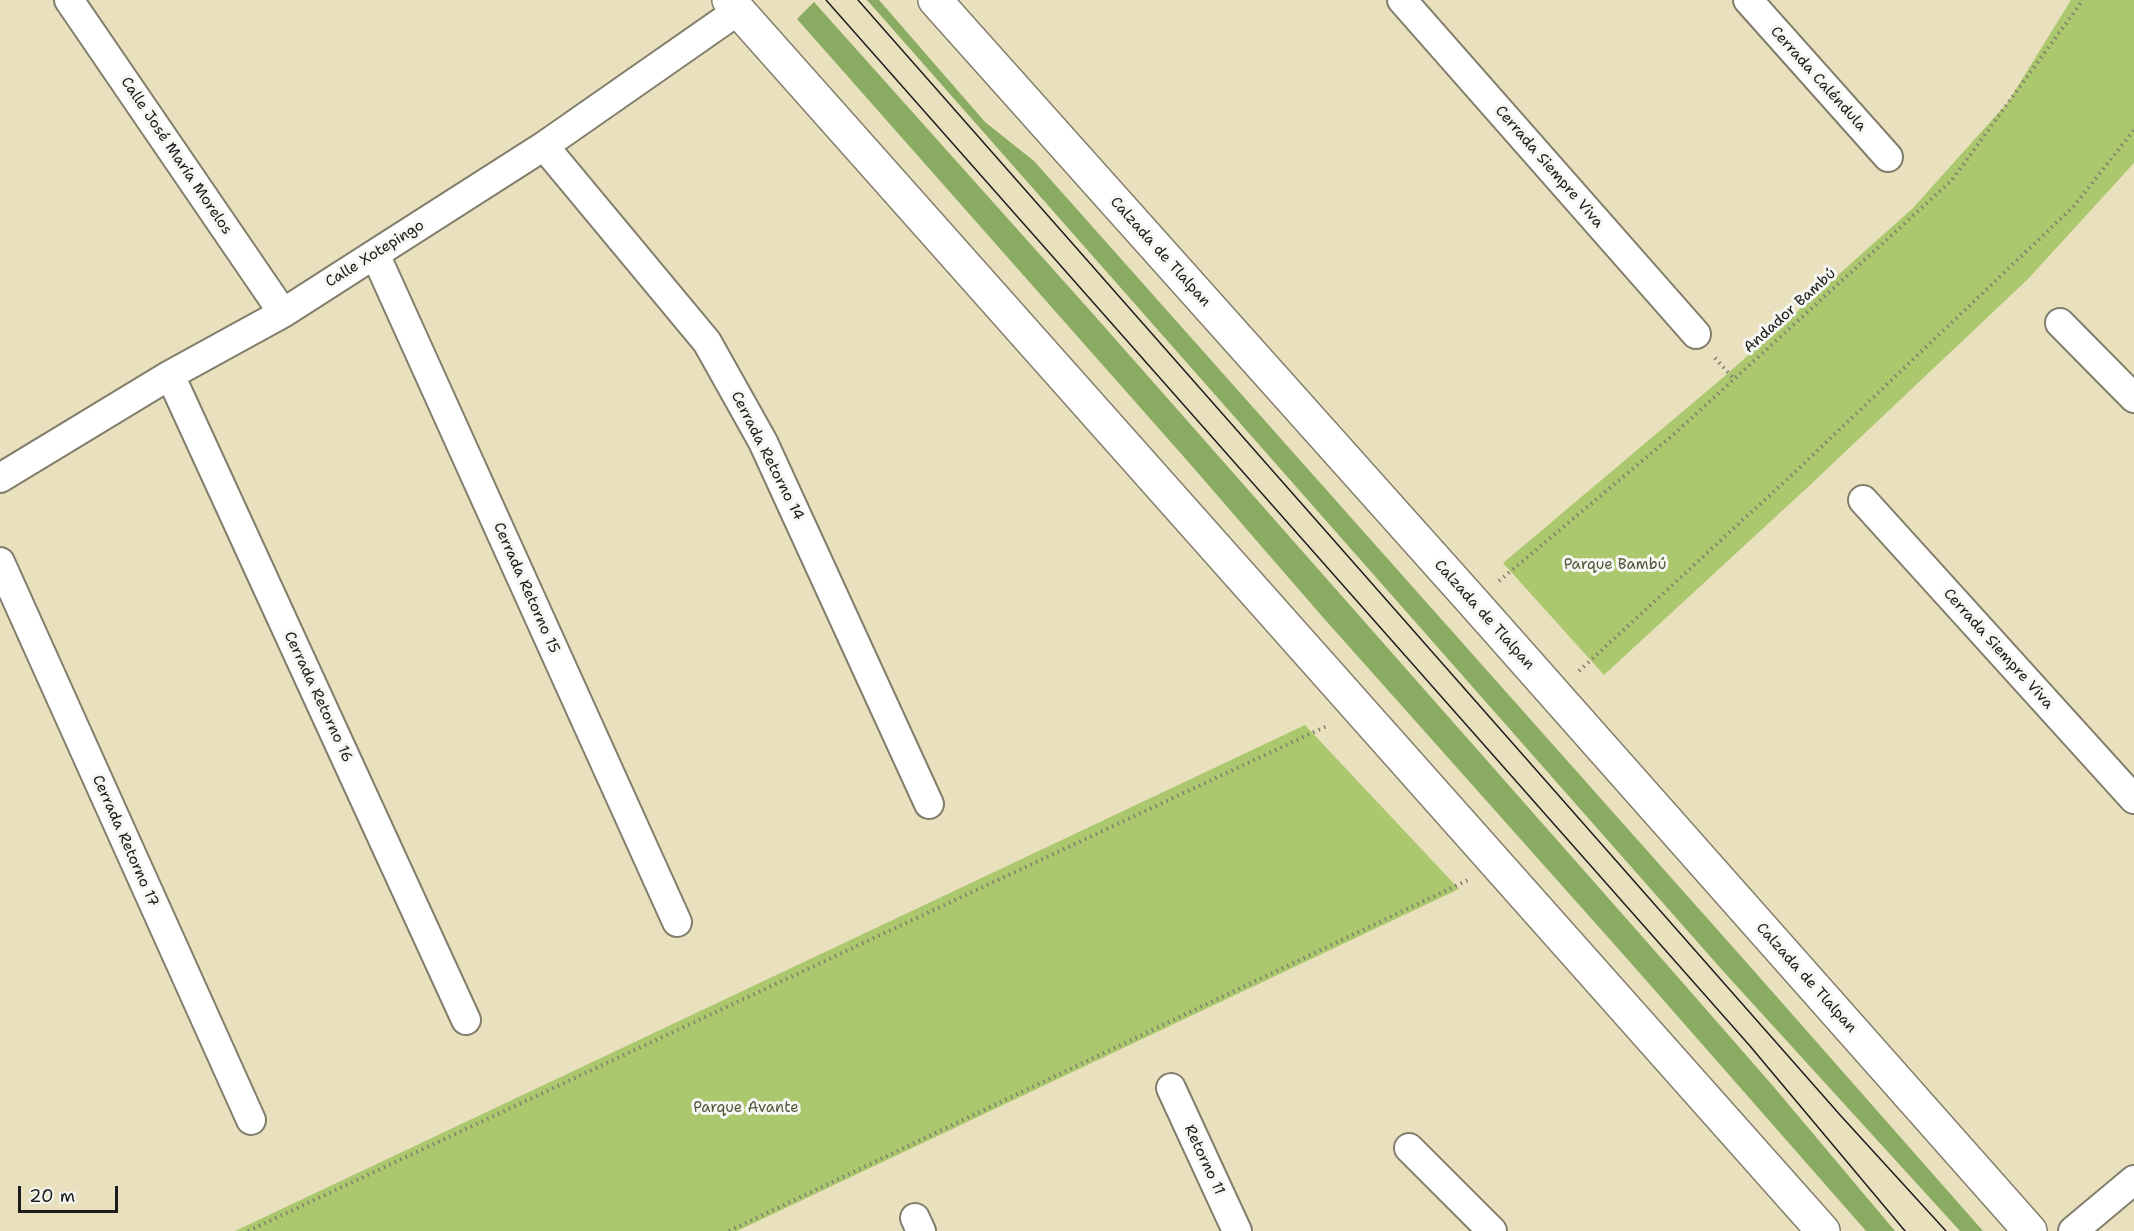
<!DOCTYPE html>
<html>
<head>
<meta charset="utf-8">
<style>
  body { margin:0 }
  #map { position:relative; width:2134px; height:1231px; overflow:hidden; background:#e9e0bd; font-family:"Shantell Sans",sans-serif }
  canvas { display:block }
  .scale { position:absolute; left:18px; top:1186px; width:100px; height:27px; box-sizing:border-box; border:3px solid #1c1c1c; border-top:0; padding-left:8px; font-size:18px; line-height:21px; white-space:nowrap; color:#1c1c1c; -webkit-text-stroke:4px #f6f6f2; paint-order:stroke }
</style>
</head>
<body>
<div id="map">
<canvas width="2134" height="1231"></canvas>
<div class="scale">20 m</div>
</div>
<script>
const ctx = document.querySelector('canvas').getContext('2d');
ctx.lineJoin = 'round';
function paint(path, color) { ctx.fillStyle = color; ctx.fill(path, 'evenodd'); }
const toPath = rows => new Path2D(rows.map(r => 'M' + r).join(''));
function trace(path, color, width, dash) { ctx.strokeStyle = color; ctx.lineWidth = width; ctx.lineCap = dash ? 'butt' : 'round'; ctx.setLineDash(dash || []); ctx.stroke(path); }
function drawText(font, color, halo, rows, align = 'center') {
  ctx.font = font + ' "Shantell Sans",sans-serif'; ctx.lineWidth = 6; ctx.setLineDash([]); ctx.textBaseline = 'middle'; ctx.strokeStyle = halo; ctx.fillStyle = color; for (const [text, x, y, turn = 0] of rows) {
    ctx.save(); ctx.translate(x, y); ctx.rotate((+turn || 0) * Math.PI / 180); ctx.textAlign = isNaN(turn) ? turn : align; if (halo) ctx.strokeText(text, 0, 0); ctx.fillText(text, 0, 0); ctx.restore();
  }
}
const green = toPath([
  [2071,0,2134,0,2134,163,2028,279,1809,486,1604,675,1503,563,1726,375,1913,208,2008,102],
  [1305,725,1459,889,737,1231,235,1231]
]);
const forest = toPath([
  [867,0,879,0,985,122,1034,161,1747,963,1983,1231,1960,1231,1723,971],
  [814,2,1094,315,1662,959,1773,1086,1895,1231,1866,1231,1630,962,1320,614,1191,465,797,19]
]);
const path = toPath([
  [1715,358,1734,379],
  [1499,581,1673,435,1952,180,2083,0],
  [1579,671,1795,472,2074,206,2134,130],
  [248,1231,1329,725],
  [729,1231,1468,880]
]);
const street = toPath([
  [69,0,283,313],
  [1402,0,1696,334],
  [1748,0,1888,157],
  [544,146,707,342,763,442,929,804],
  [375,254,677,922],
  [2060,323,2134,398],
  [170,375,466,1020],
  [0,478,170,375,283,313,375,254,544,146,739,10],
  [1863,500,2134,799],
  [0,562,251,1120],
  [1171,1088,1237,1231],
  [1409,1148,1492,1231],
  [915,1218,921,1231],
  [2073,1231,2134,1180]
]);
const highway = toPath([
  [729,0,1823,1231],
  [935,0,1474,603,2030,1231]
]);
const tram = toPath([
  [826,0,1750,1046,1905,1231],
  [858,0,1841,1116,1946,1231]
]);
const streetNames = [
  ["Cerrada Caléndula",1818,79,48],
  ["Calle José María Morelos",176,156,56],
  ["Cerrada Siempre Viva",1549,167,49],
  ["Calzada de Tlalpan",1160,252,48],
  ["Calle Xotepingo",375,254,-32],
  ["Andador Bambú",1790,311,-42],
  ["Cerrada Retorno 14",767,456,63],
  ["Cerrada Retorno 15",526,588,66],
  ["Calzada de Tlalpan",1484,615,48],
  ["Cerrada Siempre Viva",1998,649,48],
  ["Cerrada Retorno 16",318,697,65],
  ["Cerrada Retorno 17",125,841,66],
  ["Calzada de Tlalpan",1806,978,48],
  ["Retorno 11",1204,1160,65]
];
const parkNames = [
  ["Parque Bambú",1615,565],
  ["Parque Avante",746,1108]
];
paint(green, '#acc86f');
paint(forest, '#89ac62');
trace(street, '#827e6c', 32);
trace(highway, '#827e6c', 36);
trace(path, '#827e6c', 4, [1.5, 4.5]);
trace(street, '#fff', 28);
trace(highway, '#fff', 33);
trace(tram, '#1c1c1c', 1.5);
drawText('15px', '#1c1c1c', '#f6f6f2', streetNames);
drawText('15px', '#4e5839', '#f6f6f2', parkNames);
</script>
</body>
</html>
